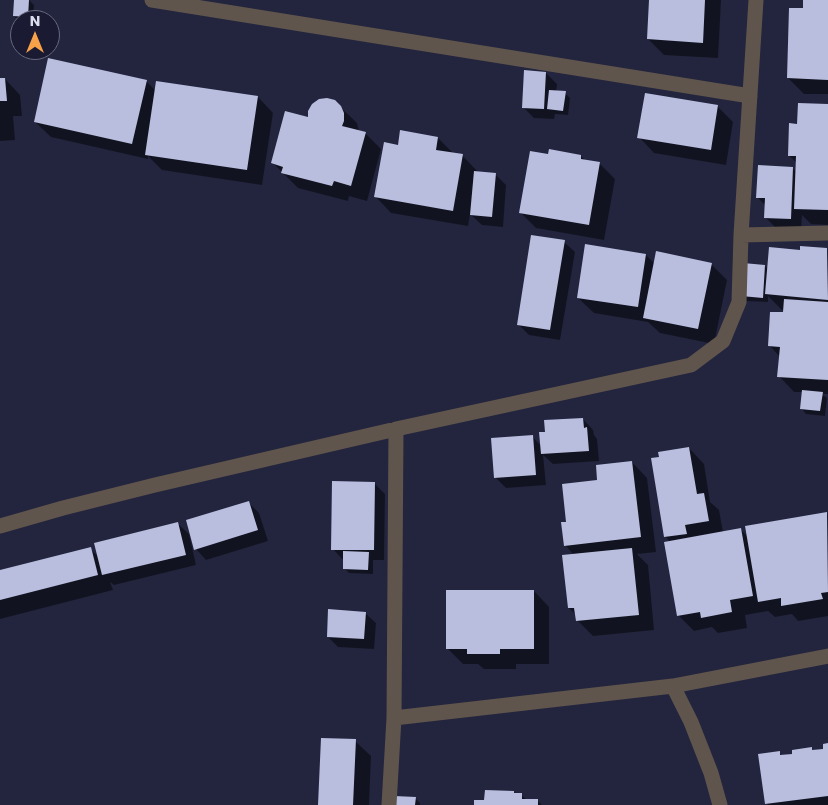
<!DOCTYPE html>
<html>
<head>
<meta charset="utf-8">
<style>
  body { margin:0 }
  #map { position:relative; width:828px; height:805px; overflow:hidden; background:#23253e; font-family:Poppins,sans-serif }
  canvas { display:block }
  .north { position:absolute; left:10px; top:10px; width:50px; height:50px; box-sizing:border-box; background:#1a1b33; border:1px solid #67697e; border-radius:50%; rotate:0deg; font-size:14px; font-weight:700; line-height:20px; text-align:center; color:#dbddee }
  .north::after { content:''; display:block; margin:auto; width:18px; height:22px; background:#f7a148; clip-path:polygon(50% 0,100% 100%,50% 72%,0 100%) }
</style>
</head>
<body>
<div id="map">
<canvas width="828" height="805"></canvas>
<div class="north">N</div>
</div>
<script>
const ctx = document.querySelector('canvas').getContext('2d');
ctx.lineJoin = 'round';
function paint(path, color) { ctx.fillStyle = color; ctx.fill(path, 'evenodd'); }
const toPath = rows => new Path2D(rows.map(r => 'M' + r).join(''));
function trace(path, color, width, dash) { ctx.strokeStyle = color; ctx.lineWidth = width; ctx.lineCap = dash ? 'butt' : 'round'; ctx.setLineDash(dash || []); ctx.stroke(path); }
const shadow = toPath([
  [16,0,29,0,34,5,33,20,19,21,14,16],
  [650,0,721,0,718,58,664,55,648,39],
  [804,0,828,0,828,94,804,94,788,78,804,10],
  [546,73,557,84,556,92,565,93,570,98,568,115,555,114,554,119,534,118,523,107],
  [0,79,5,79,20,95,22,116,13,116,15,140,0,141],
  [146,81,156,91,258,97,273,113,262,185,162,170,148,156,148,159,51,137,35,122],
  [334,101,357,123,359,132,365,133,381,149,367,201,349,196,348,201,298,188,273,163,310,119],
  [828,105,828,225,811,224,802,215,801,229,776,228,765,217,766,206,757,197,792,168,797,172,797,163,789,156,798,125],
  [717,106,733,122,726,165,654,153,639,137],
  [438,138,454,154,462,155,478,172,495,174,506,185,503,227,482,225,470,214,468,226,391,213,376,197,399,146],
  [549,155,581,156,586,161,599,163,615,179,604,240,536,228,520,212],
  [564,242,575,252,560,340,529,335,519,325],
  [827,249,828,251,828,394,822,394,827,398,825,416,806,414,801,408,803,392,794,392,779,376,780,357,769,345,784,310,782,310,768,296,768,302,747,301,742,296,744,265,765,266,768,269,801,251],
  [646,255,655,264,711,264,727,280,714,344,660,333,648,322,594,313,578,298],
  [583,419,593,430,594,435,597,439,599,461,553,464,543,455,546,485,506,488,495,477,532,436,541,446],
  [689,448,704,464,710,502,719,510,723,532,740,529,748,537,826,513,828,515,828,616,798,621,792,614,775,617,768,611,745,615,747,628,718,633,712,627,694,631,678,615,670,542,665,536],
  [632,462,647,478,656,552,637,554,648,565,654,630,593,636,577,620,576,615,569,608,574,555,565,545,567,523,599,481],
  [374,483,385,494,384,560,373,560,373,574,349,573,344,568,343,560,333,549],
  [248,502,259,513,268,541,206,560,196,549],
  [178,524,189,534,196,565,114,585,110,582,113,590,0,619,0,572,90,549,99,557],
  [534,591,549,607,549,664,516,664,516,669,484,669,478,664,463,664,447,648],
  [365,613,376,623,374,649,338,647,328,637],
  [355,741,371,756,369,805,320,805],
  [828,744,828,805,768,805,766,803,779,753,783,756,811,749,814,751,824,750],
  [514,792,516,795,521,795,527,800,537,800,542,805,475,805],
  [415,798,420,803,420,805,394,805]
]);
const building = toPath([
  [14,0,29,0,28,17,13,16],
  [649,0,705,0,703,43,647,39],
  [803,0,828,0,828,80,787,78,789,8,803,8],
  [48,58,147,80,132,144,34,122],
  [524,70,546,72,544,109,522,108],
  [0,78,5,78,7,101,0,101],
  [156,81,258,96,247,170,145,155],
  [549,90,566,91,563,111,547,109],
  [645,93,718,105,711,150,637,138],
  [327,98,335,100,341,106,344,113,344,121,342,126,366,132,351,186,334,181,332,186,281,173,283,167,271,163,285,111,308,117,308,111,312,104,319,99],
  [798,103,828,104,828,210,794,209,796,156,788,156,789,123,797,124],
  [400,130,438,137,436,150,463,154,453,211,374,197,384,142,398,145],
  [549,149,581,155,581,159,600,162,589,225,519,213,530,151,548,154],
  [758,165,793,167,791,219,764,218,765,198,756,198],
  [474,171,496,173,492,217,470,215],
  [531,235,565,240,550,330,517,325],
  [585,244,646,254,638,307,577,298],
  [800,246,827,248,828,300,765,294,769,247,800,250],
  [656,251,712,263,698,329,643,318],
  [743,263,765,265,763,298,741,296],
  [784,299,828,302,828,380,777,377,780,347,768,346,770,312,783,312],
  [802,390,823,392,820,411,800,409],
  [583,418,584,428,587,427,589,451,541,454,539,432,545,432,544,420],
  [533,435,536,475,494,478,491,438],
  [689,447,697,494,704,493,709,521,685,525,687,534,664,537,651,458,659,457,658,452],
  [632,461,641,537,564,546,561,522,566,522,562,484,597,480,596,465],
  [332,481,375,482,374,550,331,550],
  [249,501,258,530,194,550,186,520],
  [827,512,828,592,821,593,823,599,781,606,781,598,758,602,745,526],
  [178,522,186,555,102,575,94,543],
  [741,528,753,596,730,600,732,612,701,618,700,612,677,616,664,542],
  [91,547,98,575,0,600,0,570],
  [632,548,639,615,576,621,574,608,568,608,562,555],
  [343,551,369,552,368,570,343,569],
  [446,590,534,590,534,649,500,649,500,654,467,654,467,649,446,649],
  [328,609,366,612,364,639,327,637],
  [321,738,356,739,353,805,318,805],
  [828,743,828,796,765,804,758,754,780,751,780,755,792,754,792,750,812,747,812,750,823,749,823,744],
  [485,790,514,791,514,793,522,793,522,799,538,799,538,805,474,805,474,800,484,800],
  [394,796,416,797,415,805,393,805]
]);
const street = toPath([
  [152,0,750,96],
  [741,235,828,233],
  [0,526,63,508,155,485,396,429,691,365,723,341,739,302,741,235,756,0],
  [673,686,691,722,711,773,720,805],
  [394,718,673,686,828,656],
  [389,805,394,718,396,429]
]);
paint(shadow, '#0007');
paint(building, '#b9bede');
trace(street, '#60554c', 15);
</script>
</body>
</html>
